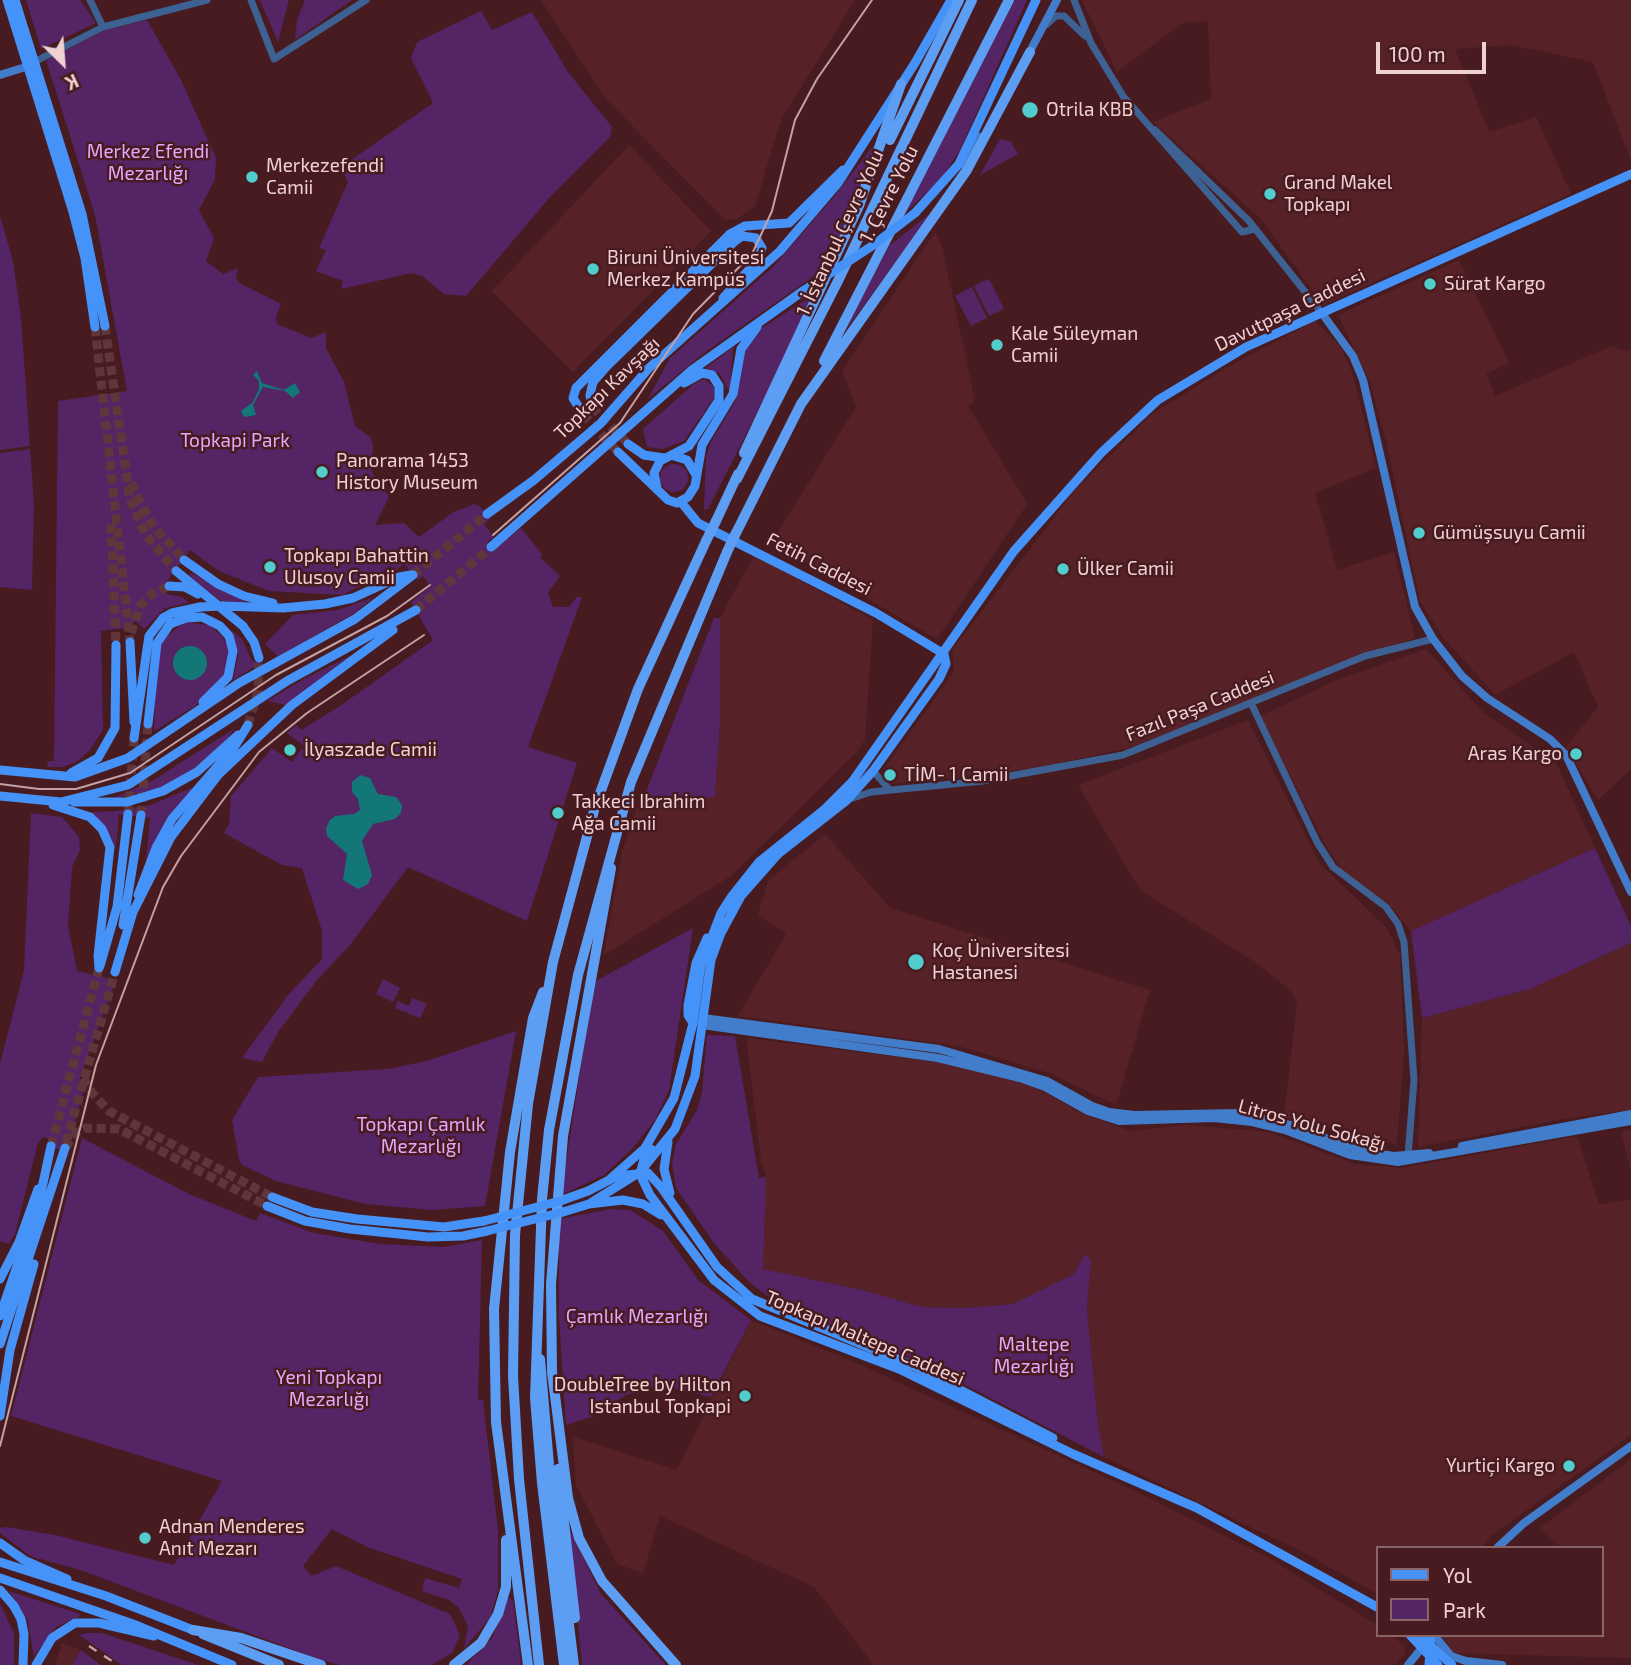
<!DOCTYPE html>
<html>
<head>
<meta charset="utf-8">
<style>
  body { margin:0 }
  #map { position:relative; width:1631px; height:1665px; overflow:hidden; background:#481b20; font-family:"Exo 2",sans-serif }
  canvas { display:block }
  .legend { position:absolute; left:1376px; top:1546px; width:228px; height:91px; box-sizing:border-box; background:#481b20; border:2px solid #8b6467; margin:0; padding:9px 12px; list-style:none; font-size:21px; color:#f0d1d2 }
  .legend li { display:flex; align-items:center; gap:14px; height:35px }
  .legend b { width:35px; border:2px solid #8b6467 }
  .north { position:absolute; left:28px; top:28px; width:70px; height:70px; -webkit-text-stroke:5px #481b20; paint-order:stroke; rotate:155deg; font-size:19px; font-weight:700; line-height:28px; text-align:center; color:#f0d1d2 }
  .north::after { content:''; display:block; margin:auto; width:24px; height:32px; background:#f0d1d2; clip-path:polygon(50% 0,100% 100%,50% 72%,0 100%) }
  .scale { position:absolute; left:1376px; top:42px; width:110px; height:32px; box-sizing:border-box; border:4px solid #f0d1d2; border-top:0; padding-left:9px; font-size:21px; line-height:24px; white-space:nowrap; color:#f0d1d2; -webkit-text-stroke:5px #481b20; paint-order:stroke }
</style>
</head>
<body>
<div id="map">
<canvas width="1631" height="1665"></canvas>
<ul class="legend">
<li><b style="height:9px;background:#4593f8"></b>Yol</li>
<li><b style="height:19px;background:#542465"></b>Park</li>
</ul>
<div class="north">K</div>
<div class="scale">100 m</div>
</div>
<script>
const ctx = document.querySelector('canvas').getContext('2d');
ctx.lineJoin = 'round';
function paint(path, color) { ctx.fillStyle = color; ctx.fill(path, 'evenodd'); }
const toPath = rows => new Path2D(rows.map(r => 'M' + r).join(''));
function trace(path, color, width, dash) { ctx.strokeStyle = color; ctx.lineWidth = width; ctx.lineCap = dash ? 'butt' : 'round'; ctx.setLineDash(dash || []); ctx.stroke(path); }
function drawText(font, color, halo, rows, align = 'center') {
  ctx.font = font + ' "Exo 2",sans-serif'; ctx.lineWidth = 5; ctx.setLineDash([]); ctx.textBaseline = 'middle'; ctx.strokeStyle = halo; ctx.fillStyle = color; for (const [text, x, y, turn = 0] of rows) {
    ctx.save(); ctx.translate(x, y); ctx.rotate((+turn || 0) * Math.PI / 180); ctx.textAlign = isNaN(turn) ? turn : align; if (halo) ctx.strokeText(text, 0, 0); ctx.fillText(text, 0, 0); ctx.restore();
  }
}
const built = toPath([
  [541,0,855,0,781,120,755,206,737,219,725,220,605,98],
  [1082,0,1631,0,1631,160,1593,62,1511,45,1455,49,1489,132,1536,117,1571,194,1323,305,1261,219,1153,122,1211,99,1208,21,1184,22,1117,72],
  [629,145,711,231,573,372,492,291],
  [935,232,942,246,975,401,968,406,1027,504,937,639,771,543,856,407,842,371],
  [1459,260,1509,363,1486,374,1495,396,1612,346,1625,351,1631,349,1631,769,1598,800,1566,747,1598,707,1574,652,1495,695,1443,637,1420,602,1387,445,1370,382,1338,315],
  [1315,321,1340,346,1352,372,1376,468,1315,493,1337,570,1394,552,1415,638,1129,748,1031,769,892,784,883,770,954,672,952,650,1076,489,1152,414,1233,364],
  [754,555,873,620,865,739,856,753,731,876,604,955,622,852,638,804,715,796,720,723,720,618],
  [1426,649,1483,712,1556,763,1595,848,1411,931,1387,902,1345,874,1326,846,1260,716,1339,679],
  [1248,720,1319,863,1387,928,1400,955,1404,1051,1397,1145,1284,1117,1297,1004,1292,992,1257,963,1140,890,1078,785],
  [825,834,890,908,1150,990,1116,1105,1049,1073,959,1046,738,1016,786,934,758,914,768,881],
  [1631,943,1631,1110,1568,1118,1418,1147,1422,1018,1530,989],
  [746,1038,962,1065,1031,1085,1085,1115,1131,1131,1185,1125,1269,1132,1355,1164,1401,1168,1577,1136,1599,1204,1631,1200,1631,1435,1491,1536,1482,1548,1377,1548,1377,1594,1303,1552,1104,1457,1098,1426,1087,1309,1091,1260,1084,1255,1074,1274,1051,1288,1013,1304,964,1308,922,1307,866,1291,762,1269,766,1177,761,1161],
  [1631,1130,1631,1173,1621,1131],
  [751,1320,852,1361,1133,1490,1267,1557,1377,1625,1377,1635,1392,1635,1405,1647,1405,1653,1396,1665,874,1665,814,1587,660,1516,643,1573,617,1564,576,1485,573,1437,677,1470],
  [1631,1459,1631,1658,1453,1653,1441,1635,1601,1635,1601,1548,1562,1548,1540,1528],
  [62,1643,81,1650,72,1665,55,1665]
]);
const green = toPath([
  [26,0,80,0,96,23,41,49],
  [260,0,289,0,278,42],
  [305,0,352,0,295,40,297,20],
  [1015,0,1027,0,960,150,941,179,903,215],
  [481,11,492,30,532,12,568,72,612,127,610,137,550,197,466,296,444,294,422,276,412,273,341,289,343,281,316,271,326,250,319,248,348,182,341,167,433,103,411,58,417,42],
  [147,20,181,80,216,158,215,179,199,210,214,238,206,261,223,274,238,268,236,277,239,283,281,304,276,317,277,324,311,338,326,332,326,348,344,382,355,426,370,437,373,445,371,471,389,497,375,525,404,523,419,537,452,513,474,504,480,506,490,519,484,524,494,537,487,542,493,550,521,528,542,554,540,557,560,576,548,592,553,607,569,607,577,597,582,597,528,747,577,763,527,921,408,867,350,945,317,980,278,1032,262,1062,242,1058,288,995,322,959,322,931,302,868,282,865,224,833,229,824,231,796,272,748,292,762,304,746,287,733,297,725,301,730,340,706,433,640,411,602,431,586,423,576,418,580,404,564,395,571,390,566,369,582,342,595,269,591,219,571,190,550,167,581,167,594,182,597,189,603,165,608,144,629,136,621,126,628,101,631,103,730,90,750,78,761,63,767,47,767,48,761,54,761,58,401,127,391,95,215,46,60,103,31],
  [1000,139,1011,142,1018,154,980,175],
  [873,146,861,189,828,266,704,353,648,399,670,358,773,267,833,198],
  [928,215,929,216,845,331,889,246],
  [0,216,13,261,21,318,30,446,0,450],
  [989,279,1004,309,989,316,974,286],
  [972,287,987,318,971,326,955,296],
  [812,296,766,395,708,509,704,509,706,456,712,440,736,400,742,356,757,331],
  [733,347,730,387,728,389,720,374,706,368],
  [704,379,714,387,714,398,684,441,663,449,647,447,643,429,695,383],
  [30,449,34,504,32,590,0,587,0,453],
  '660 478a14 14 0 1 1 28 0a14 14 0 1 1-28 0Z',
  [192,573,243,601,242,603,221,601,189,576],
  [374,597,353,614,278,656,265,644,293,615,338,610],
  [213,616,242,639,252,661,262,662,233,680,238,654,235,642,209,617],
  [714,618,720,618,720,723,715,797,638,804,647,789],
  [185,622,209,625,221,635,230,649,227,678,195,706,154,731,156,657,164,638],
  [364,649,286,705,267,701,302,680],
  [235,728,223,745,179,780,158,789,111,799,152,781],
  [194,787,161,832,146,863,150,818,119,814,116,848,110,835,90,816,92,812,118,811,150,805],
  [31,813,62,817,79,837,80,850,72,867,68,926,77,971,116,980,78,1083,83,1093,67,1151,55,1148,57,1141,43,1137,38,1143,15,1234,9,1244,0,1241,0,1064,24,970],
  [1595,848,1631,926,1631,943,1530,989,1422,1018,1411,931],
  [693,928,669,1090,655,1120,632,1149,604,1175,561,1195,594,982],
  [383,979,400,988,393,1002,376,994],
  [412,998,427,1004,420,1018,395,1008,398,1001,409,1006],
  [516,1031,485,1206,432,1210,366,1204,276,1181,242,1165,239,1160,232,1120,258,1077,388,1069,427,1061],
  [707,1035,735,1036,759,1178,766,1177,763,1269,866,1291,922,1307,964,1308,1013,1304,1074,1274,1085,1254,1091,1260,1087,1309,1098,1426,1104,1457,923,1363,783,1307,749,1282,714,1243,676,1188,672,1164,676,1144,697,1110,702,1092],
  [82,1138,189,1194,256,1221,260,1213,314,1233,380,1244,444,1247,482,1240,478,1400,483,1400,498,1530,498,1590,490,1618,464,1649,468,1626,459,1608,449,1600,422,1591,425,1578,459,1588,462,1579,367,1547,332,1529,303,1566,312,1576,336,1566,450,1614,460,1635,453,1652,432,1665,340,1665,321,1660,80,1570,30,1556,0,1533,0,1528,6,1527,55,1535,174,1565,222,1481,11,1416],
  [611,1209,630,1210,663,1231,698,1280,751,1320,711,1397,659,1385,626,1395,591,1417,566,1425,559,1316,559,1219],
  [569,1528,601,1594,666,1665,582,1665],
  [9,1591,80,1614,80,1616,56,1627,34,1656,27,1618],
  [508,1598,513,1600,521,1665,466,1665,492,1638],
  [0,1604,14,1633,14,1665,0,1665],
  [87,1633,102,1633,198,1665,122,1665,79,1635],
  [81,1650,101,1665,72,1665]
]);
const water = toPath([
  [257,371,262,383,284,390,295,383,300,392,293,398,285,391,263,387,253,405,256,415,244,417,241,411,253,402,259,389,259,381,253,375],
  '173 663a17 17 0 1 1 34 0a17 17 0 1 1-34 0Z',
  [360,775,370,778,378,794,396,797,402,805,401,813,395,819,373,824,362,841,372,875,368,884,358,889,343,880,347,854,327,836,326,829,329,821,335,816,354,814,360,810,358,799,352,792,352,782]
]);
const primaryTunnel = toPath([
  [105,326,130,499,145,534,176,571],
  [95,327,130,642],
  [592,407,628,444],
  [583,414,618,452],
  [131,483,151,523,184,560],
  [111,524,116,645],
  [413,575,487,514],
  [416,610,491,547],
  [131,633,140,606,153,593,169,586],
  [248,725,258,691,259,658],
  [128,814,134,738],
  [141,815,148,724],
  [83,1078,93,1094,109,1111,272,1197],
  [66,1143,115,972],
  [51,1146,99,968],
  [65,1148,77,1132,86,1128,119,1129,267,1206]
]);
const tertiary = toPath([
  [90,0,103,27],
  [251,0,274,59,366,0],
  [1074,0,1091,43,1123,96,1242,232,1255,229],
  [1046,25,1056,16,1064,16,1085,36],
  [36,61,103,27,207,0],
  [1155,130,1249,221,1321,312],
  [1251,703,1317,842,1333,867,1386,907,1398,924,1404,942,1414,1080,1408,1156],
  [873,771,890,790],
  [850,799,871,792,983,781,1123,755,1365,656,1433,639]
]);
const secondary = toPath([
  [1027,57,1057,0],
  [0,75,29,66],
  [962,164,980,137],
  [1321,312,1353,356,1363,380,1415,607,1433,639,1462,676,1487,698,1550,739,1566,755,1631,892],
  [703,1018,939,1049,1047,1081,1092,1106,1109,1112,1134,1115,1238,1113,1290,1125,1366,1152,1394,1156,1429,1153],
  [702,1025,938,1058,1020,1078,1045,1087,1088,1111,1119,1121,1214,1118,1252,1122,1285,1130,1350,1155,1398,1162,1631,1121],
  [1462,1146,1631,1114],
  [1497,1548,1524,1523,1631,1446],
  [1434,1635,1451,1656,1466,1661,1502,1665],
  [1408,1665,1425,1644]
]);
const primary = toPath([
  [7,0,73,212,85,258,95,327],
  [15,0,82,214,105,326],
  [915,213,959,164,1036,0],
  [592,407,590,395,593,382,606,367,735,241,742,236,756,238,762,248,757,261,723,298],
  [583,414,573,398,576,388,730,234,745,226,789,223,843,170],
  [628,444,644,455,664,458],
  [618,452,668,500,677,503,688,497,695,486,702,445,733,394,741,349,757,327],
  [674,456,687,460,696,475],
  [657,488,654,473,660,461,689,446,719,400,719,386,712,375,702,373,684,383],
  [681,502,698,523,876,613,944,654],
  [487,514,534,480,600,424,649,368,780,251,838,183,915,63,951,0],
  [491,547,692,370,803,291],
  [184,560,218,584,244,596,273,603],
  [176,571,243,626,254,642,259,658],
  [169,586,185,587,198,594],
  [223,606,283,608,325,604,353,598,399,577,411,575],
  [130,642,134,722],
  [148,724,157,643,170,624,186,618,202,617,220,626,229,636,233,651,228,677,203,702],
  [134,738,149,636,163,618,172,613,200,607],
  [0,770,75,777,128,758,239,683,355,619,413,575],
  [71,773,98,758,115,728,116,645],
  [0,796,61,802,128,785,287,681,416,610],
  [74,802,127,802,163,791,197,772,238,735],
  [53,805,90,817,102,829,110,847,98,956,99,968],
  [138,895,156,848,172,819,235,746,248,725],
  [131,916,171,837,218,775,292,705,393,630],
  [123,925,141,815],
  [100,966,117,907,128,814],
  [115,972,133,912],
  [693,1023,688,1015,688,1005,696,963,707,938],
  [668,1142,664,1169,670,1193],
  [651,1149,644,1159,640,1174,650,1195,714,1280,760,1316,899,1369,1073,1454,1197,1508,1377,1607],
  [610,1179,645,1148,674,1098,693,1023,701,965,721,913,732,896,759,862,825,809,852,782,1014,551,1101,453,1158,400,1246,347,1631,174],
  [272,1197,312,1212,357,1219,444,1227,484,1221],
  [560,1201,588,1191,617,1176,648,1173,661,1187,717,1267,752,1299,914,1366,1053,1438],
  [589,1204,640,1172,675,1129,695,1076,711,960,721,933,741,896,778,854,846,801,873,771,939,679,946,664,944,654],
  [267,1206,305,1221,350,1229,428,1237,463,1236,487,1231],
  [563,1212,589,1204,623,1200,643,1204,661,1215],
  [0,1279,19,1242,38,1189],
  [0,1316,39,1202,51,1146],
  [0,1344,65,1148],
  [0,1416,10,1350,34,1264],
  [0,1543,24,1560,67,1579],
  [0,1562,106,1596,193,1630],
  [0,1578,133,1624,232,1665],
  [0,1590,14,1606,21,1619,24,1634,23,1665],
  [36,1665,52,1638,75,1623,99,1623,154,1636],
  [1429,1665,1431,1635]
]);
const trunk = toPath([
  [890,140,959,0],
  [824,361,1009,0],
  [744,453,859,206,901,84],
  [737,479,838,281,972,0],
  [716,521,738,474],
  [735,535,801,404,967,170,1030,52],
  [611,868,563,1136,551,1284,552,1372,568,1498,579,1538,602,1581,676,1665],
  [540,1359,549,1465,574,1665],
  [558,1469,575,1618],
  [193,1630,241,1638,321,1665],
  [203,1634,279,1665],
  [454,1665,481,1643,498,1614,506,1587,506,1540],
  [528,1665,496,1422,494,1309,510,1152,533,1018,543,992],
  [539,1665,519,1479,513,1376,515,1235,528,1104,553,962,595,807,638,689,706,541],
  [564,1665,542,1483,535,1398,542,1199,549,1130,578,975,631,782,727,552]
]);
const tram = toPath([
  [493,535,620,423,693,314,752,254,772,211,795,120,817,79,872,0],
  [0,784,39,789,76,789,130,773,276,675,387,616,430,585],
  [0,1446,96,1065,163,887,181,856,259,752,307,713,424,635]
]);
const rail = toPath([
  [89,1646,118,1665]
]);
const primaryBridge = toPath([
  [803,291,872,246,915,213],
  [200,607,223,606],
  [484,1221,560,1201],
  [487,1231,563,1212],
  [1410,1635,1438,1665],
  [1419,1635,1452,1665]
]);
const trunkBridge = toPath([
  [706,541,716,521],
  [727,552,735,535]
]);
const markers = [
  [1030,110,9,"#52cdce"],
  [252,177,7,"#52cdce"],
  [1270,194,7,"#52cdce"],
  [593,269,7,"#52cdce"],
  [1430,284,7,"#52cdce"],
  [997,345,7,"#52cdce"],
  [322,472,7,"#52cdce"],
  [1419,533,7,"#52cdce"],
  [270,567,7,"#52cdce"],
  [1063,569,7,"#52cdce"],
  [290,750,7,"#52cdce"],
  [1576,754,7,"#52cdce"],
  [890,775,7,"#52cdce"],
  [558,813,7,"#52cdce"],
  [916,962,9,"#52cdce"],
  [745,1396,7,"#52cdce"],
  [1569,1466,7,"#52cdce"],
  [145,1538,7,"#52cdce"]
];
const poiNames = [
  ["Otrila KBB",1046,110],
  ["Merkezefendi",266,166],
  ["Camii",266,188],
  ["Grand Makel",1284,183],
  ["Topkapı",1284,205],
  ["Biruni Üniversitesi",607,258],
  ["Merkez Kampüs",607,280],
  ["Sürat Kargo",1444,284],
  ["Kale Süleyman",1011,334],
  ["Camii",1011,356],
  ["Panorama 1453",336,461],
  ["History Museum",336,483],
  ["Gümüşsuyu Camii",1433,533],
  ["Topkapı Bahattin",284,556],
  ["Ulusoy Camii",284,578],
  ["Ülker Camii",1077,569],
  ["İlyaszade Camii",304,750],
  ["Aras Kargo",1562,754,"right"],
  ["TİM- 1 Camii",904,775],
  ["Takkeci Ibrahim",572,802],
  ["Ağa Camii",572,824],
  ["Koç Üniversitesi",932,951],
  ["Hastanesi",932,973],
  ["DoubleTree by Hilton",731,1385,"right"],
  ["Istanbul Topkapi",731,1407,"right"],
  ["Yurtiçi Kargo",1555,1466,"right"],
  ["Adnan Menderes",159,1527],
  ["Anıt Mezarı",159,1549]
];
const parkNames = [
  ["Merkez Efendi",148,152],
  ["Mezarlığı",148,174],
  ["Topkapi Park",235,441],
  ["Topkapı Çamlık",421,1125],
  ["Mezarlığı",421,1147],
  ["Çamlık Mezarlığı",637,1317],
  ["Maltepe",1034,1345],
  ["Mezarlığı",1034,1367],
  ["Yeni Topkapı",329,1378],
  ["Mezarlığı",329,1400]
];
const streetNames = [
  ["1. Çevre Yolu",889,194,-63],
  ["1. İstanbul Çevre Yolu",840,233,-65],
  ["Davutpaşa Caddesi",1290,310,-26],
  ["Topkapı Kavşağı",607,388,-44],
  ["Fetih Caddesi",819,564,27],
  ["Fazıl Paşa Caddesi",1200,706,-22],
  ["Litros Yolu Sokağı",1312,1125,15],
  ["Topkapı Maltepe Caddesi",865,1338,23]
];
paint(built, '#572227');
paint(green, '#542465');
paint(water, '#137677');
trace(primaryTunnel, '#61363b', 9, [9, 4.5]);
trace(tertiary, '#3d6192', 7);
trace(secondary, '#427dcb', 8);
trace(primary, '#4593f8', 9);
trace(trunk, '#5c9ef4', 10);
trace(tram, '#c4a1a3', 2);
trace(rail, '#c4a1a3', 2.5, [9, 9]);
trace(primaryBridge, '#4593f8', 9);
trace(trunkBridge, '#5c9ef4', 10);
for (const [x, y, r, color] of markers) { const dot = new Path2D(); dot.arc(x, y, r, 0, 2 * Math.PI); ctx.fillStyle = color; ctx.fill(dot); trace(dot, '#481b20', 2.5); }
drawText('19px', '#f0d1d2', '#481b20', poiNames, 'left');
drawText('19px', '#e5a7fd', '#481b20', parkNames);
drawText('19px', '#f0d1d2', '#481b20', streetNames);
</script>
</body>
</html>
